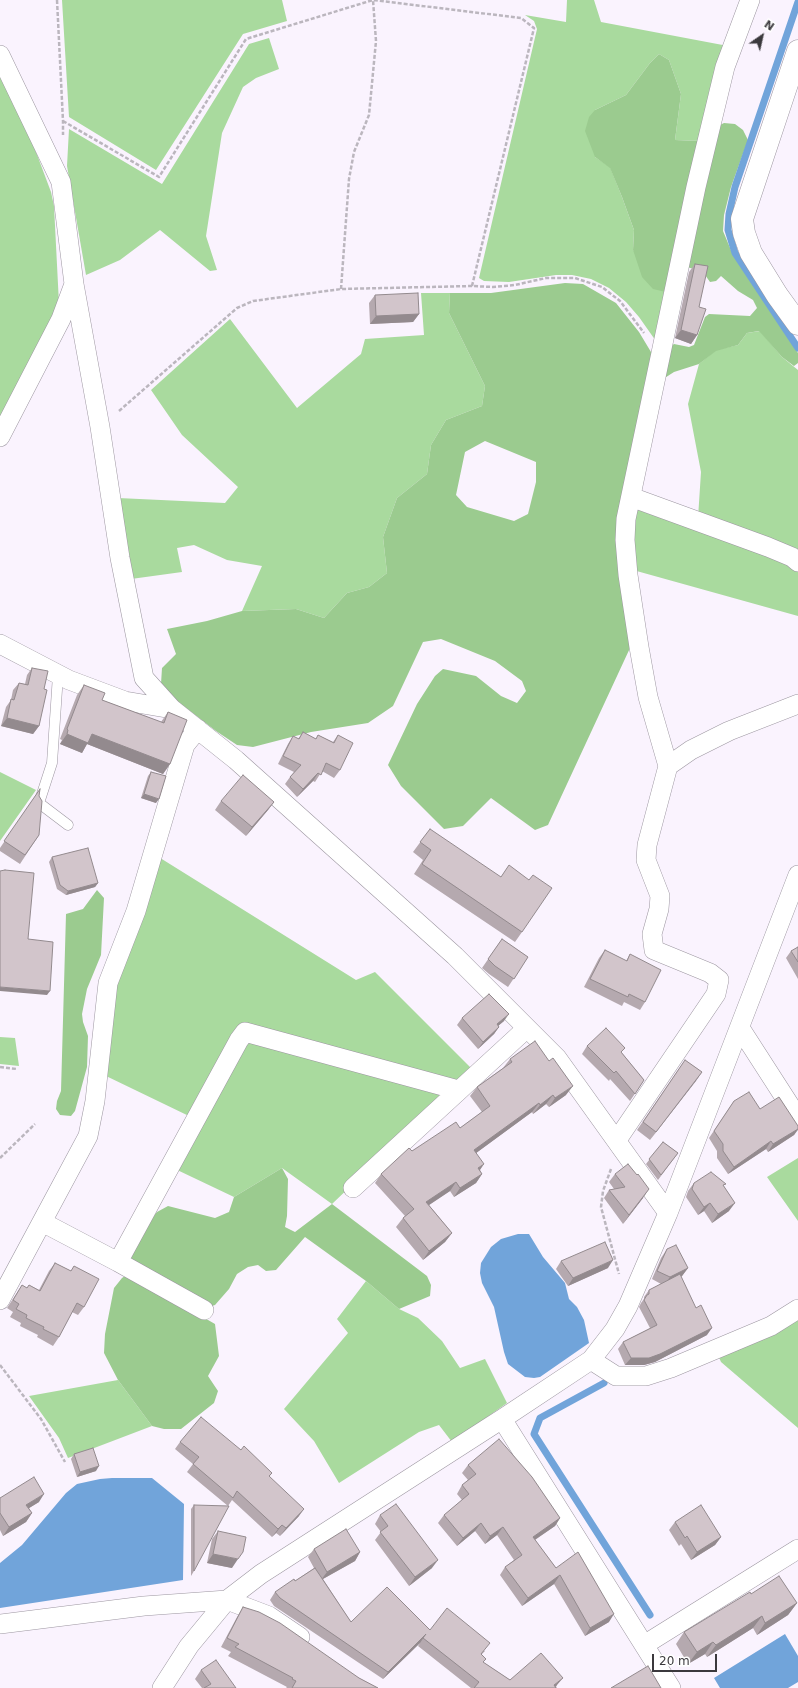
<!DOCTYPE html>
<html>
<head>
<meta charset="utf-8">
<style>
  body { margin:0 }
  #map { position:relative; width:798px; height:1688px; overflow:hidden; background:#faf3fe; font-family:"DejaVu Sans",sans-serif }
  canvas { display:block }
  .north { position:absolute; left:742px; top:16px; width:40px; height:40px; -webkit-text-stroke:3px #fff; paint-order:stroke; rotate:34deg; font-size:11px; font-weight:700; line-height:16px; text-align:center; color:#3b393d }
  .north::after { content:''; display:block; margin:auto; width:14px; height:18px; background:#3b393d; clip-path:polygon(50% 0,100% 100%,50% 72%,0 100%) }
  .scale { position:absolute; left:652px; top:1654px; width:65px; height:18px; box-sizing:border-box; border:2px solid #3b393d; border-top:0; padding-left:5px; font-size:12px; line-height:14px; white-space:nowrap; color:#3b393d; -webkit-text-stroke:3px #fff; paint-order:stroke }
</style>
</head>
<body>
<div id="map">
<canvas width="798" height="1688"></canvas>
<div class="north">N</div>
<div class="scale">20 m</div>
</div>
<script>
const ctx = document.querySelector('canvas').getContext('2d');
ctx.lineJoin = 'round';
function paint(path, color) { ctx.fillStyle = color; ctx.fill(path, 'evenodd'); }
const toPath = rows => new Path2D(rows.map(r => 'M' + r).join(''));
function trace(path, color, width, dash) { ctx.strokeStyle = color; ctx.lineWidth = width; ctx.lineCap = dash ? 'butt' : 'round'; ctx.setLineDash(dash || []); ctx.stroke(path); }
const green = toPath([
  [62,0,282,0,287,21,243,34,156,170,69,117],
  [567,0,594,0,601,22,728,46,700,141,675,140,681,94,669,60,659,54,650,63,626,95,595,110,595,157,610,167,622,197,634,230,633,250,670,293,658,344,639,317,626,302,609,288,591,279,572,275,556,275,509,282,484,281,479,278,537,29,534,21,525,15,566,22],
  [269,38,279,69,256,78,243,87,222,133,206,236,217,270,210,271,160,230,120,260,86,275,67,166,69,129,162,184,249,44],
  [0,71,36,152,51,192,54,206,59,304,0,418],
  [421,293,450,293,449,313,485,386,482,406,446,420,431,445,427,474,397,498,383,537,387,573,369,587,347,593,324,618,296,609,242,611,262,566,227,560,194,545,177,548,182,572,131,579,118,498,225,503,238,487,182,435,151,390,230,319,297,408,361,354,365,339,424,335],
  [760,331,782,357,798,370,798,556,698,518,701,472,688,404,699,364,716,350,738,345,747,333],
  [633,508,798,567,798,616,633,570],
  [0,772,36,790,0,841],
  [157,856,356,980,375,972,473,1070,456,1086,255,1028,191,1117,104,1075,111,990],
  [0,1037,15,1038,19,1066,0,1064],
  [246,1041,448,1093,332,1204,282,1168,234,1197,173,1168],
  [798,1158,798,1221,767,1177],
  [366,1281,399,1309,418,1318,442,1341,460,1368,485,1359,507,1403,452,1442,439,1425,419,1432,339,1483,314,1441,284,1409,348,1333,337,1319],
  [798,1317,798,1428,721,1362,718,1355],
  [118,1380,152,1426,68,1458,59,1438,29,1396]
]);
const forest = toPath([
  [659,54,669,60,681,94,675,140,700,141,670,293,653,289,642,277,633,250,634,230,622,197,610,168,595,157,585,131,589,117,595,110,626,95,650,63],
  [724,123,735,124,743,130,748,140,731,187,724,215,723,231,733,255,798,353,798,363,794,366,782,357,759,331,747,333,738,345,716,351,699,364,674,372,660,381,667,349,674,344,689,347,694,345,705,317,709,314,750,316,757,308,753,300,738,291,721,276,716,281,710,282,703,272,684,266,716,127],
  [565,283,583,284,616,303,639,332,654,357,620,504,630,648,548,825,535,830,491,798,463,826,444,829,401,786,388,765,417,704,435,676,443,669,476,676,501,696,517,703,526,691,522,681,495,661,441,639,423,642,393,706,368,723,311,732,253,747,237,745,216,731,177,701,161,684,162,668,176,654,167,629,207,621,242,611,296,609,324,618,347,593,369,587,387,573,383,537,397,498,427,474,431,445,446,420,482,406,485,386,449,313,450,293,491,293],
  [485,441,536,462,536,482,528,514,514,521,467,507,456,495,465,452],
  [97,890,104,898,101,955,87,989,82,1014,83,1022,88,1036,87,1067,75,1111,71,1116,60,1115,56,1109,57,1101,61,1091,66,914,83,909],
  [282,1168,288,1179,287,1216,285,1227,295,1232,332,1204,427,1276,431,1285,430,1296,399,1309,366,1281,305,1237,276,1270,266,1271,258,1265,248,1267,237,1274,229,1289,215,1305,209,1307,129,1262,128,1256,142,1229,157,1212,168,1206,215,1218,229,1212,234,1197],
  [128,1274,215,1324,219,1356,208,1376,218,1391,214,1403,181,1429,164,1429,152,1426,118,1380,104,1353,105,1334,114,1288,122,1278]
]);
const water = toPath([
  [518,1234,529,1234,543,1257,565,1283,569,1299,577,1307,584,1320,589,1343,540,1377,534,1378,525,1377,508,1364,504,1352,494,1307,482,1283,480,1273,481,1263,491,1247,501,1239],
  [112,1478,152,1478,184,1504,183,1580,0,1608,0,1563,22,1545,66,1493,77,1484,100,1479],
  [785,1634,798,1656,798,1682,788,1688,720,1688,714,1678]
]);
const stream = toPath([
  [798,2,735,187,729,214,728,230,735,253,798,348],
  [604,1383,540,1418,534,1434,650,1615]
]);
const path = toPath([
  [57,0,63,121,63,135],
  [63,121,159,177,246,39,373,0,521,18,534,28,472,286],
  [341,289,349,179,354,152,369,115,376,41,373,0],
  [119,411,237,308,253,301,341,289,472,286,493,287,515,285,546,278,575,278,602,287,620,301,644,333],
  [0,1067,17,1069],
  [0,1158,35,1124],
  [611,1169,603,1191,601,1207,619,1274],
  [0,1365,41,1419,65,1462]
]);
const lane = toPath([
  [58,675,52,763,39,803,68,825]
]);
const street = toPath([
  [0,55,61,182,74,284,100,427,120,558,144,678,172,709,236,760,455,956,557,1058,668,1213],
  [0,437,61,319,74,284],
  [631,497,768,547,792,557,798,562],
  [0,644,69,680,125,701,172,709],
  [668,766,648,697,639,647,628,575,625,540,626,519,696,187,725,67,750,0],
  [740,1028,798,1118],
  [617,1140,716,994,719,980,710,973,654,950,652,934,659,909,660,896,646,860,647,845,668,766,691,750,729,731,798,704],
  [353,1188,527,1028],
  [42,1222,118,1262,204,1310],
  [118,1262,239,1040,245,1032,458,1090],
  [0,1300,88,1136,95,1101,108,983,136,911,185,745,198,729],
  [591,1360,616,1376,646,1376,671,1368,771,1326,798,1309],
  [502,1419,671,1688],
  [0,1624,144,1606,227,1600,269,1616,300,1637],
  [644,1645,798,1549],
  [162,1688,189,1646,227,1600,261,1574,502,1419,591,1360,615,1329,628,1306,668,1213,798,875]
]);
const secondary = toPath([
  [798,51,742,219,744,233,751,253,777,295,798,324]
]);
const wall = toPath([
  [695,264,697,335,691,344,675,338,689,272],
  [375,295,419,314,413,322,370,324,369,303],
  [32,668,44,689,39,726,33,734,1,726,6,707,11,700,13,690,19,683,25,684,27,675],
  [84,685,102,700,161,722,168,712,170,764,163,774,87,744,82,753,60,744,62,740,60,739,77,695],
  [303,732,316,739,318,735,333,742,338,735,340,770,334,778,322,771,315,782,313,781,297,797,285,784,290,777,294,772,278,764,288,744,293,736,298,739],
  [151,772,156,803,141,798,148,776],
  [40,789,39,796,39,835,20,864,0,851,0,848],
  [221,801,274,802,268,810,246,836,215,810],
  [430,829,522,932,515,942,414,874,423,860,413,852],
  [52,857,98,883,95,887,66,895,57,889,49,862],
  [502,939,528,957,508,987,489,974,482,968],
  [798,947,798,979,786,958,791,951],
  [605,950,626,961,630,954,645,1002,640,1010,624,1002,622,1006,584,987,599,958],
  [462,1018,504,1021,498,1026,499,1027,494,1034,478,1049,457,1025],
  [587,1046,622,1053,644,1080,630,1101,610,1079,609,1081,582,1054],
  [510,1059,566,1095,549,1107,546,1104,533,1114,532,1112,476,1153,480,1170,482,1174,476,1183,454,1197,450,1191,429,1205,452,1233,445,1242,423,1260,396,1227,403,1218,405,1216,375,1183,381,1174,412,1151,460,1128,482,1112,470,1096,477,1087,503,1068],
  [685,1060,702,1072,650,1140,637,1130],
  [734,1101,760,1109,798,1126,798,1130,794,1135,768,1152,766,1149,728,1174,717,1158,717,1151,709,1138],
  [663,1142,678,1153,658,1180,646,1164],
  [615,1174,637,1175,643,1198,623,1224,604,1198,609,1190,614,1189,609,1182],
  [694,1183,724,1186,729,1211,712,1223,704,1211,698,1215,686,1197,688,1191],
  [667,1249,688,1268,682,1276,681,1277,707,1335,655,1362,644,1365,625,1365,618,1349,623,1342,650,1328,639,1307,641,1303,644,1299,644,1297,649,1290,661,1284,652,1279,661,1258],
  [561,1261,608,1268,568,1286,556,1269],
  [55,1263,71,1271,74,1266,84,1307,78,1315,72,1312,59,1337,53,1346,37,1337,38,1335,20,1326,21,1323,10,1317,13,1312,7,1308,22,1285,27,1288,29,1285,39,1290,49,1271],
  [180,1442,241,1450,272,1473,269,1477,299,1516,280,1536,276,1533,272,1537,232,1500,228,1506,187,1472,193,1464,175,1449],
  [74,1454,96,1471,77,1477,71,1459],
  [468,1465,560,1518,555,1526,535,1540,556,1568,609,1622,585,1636,554,1584,522,1606,500,1575,505,1567,514,1560,497,1535,485,1544,475,1531,457,1546,438,1523,444,1515,462,1500,457,1494,462,1485,468,1480,462,1473],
  [0,1498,39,1502,29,1508,32,1513,26,1522,3,1536,0,1530],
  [194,1505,194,1571,191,1576,191,1509],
  [380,1515,432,1568,409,1586,375,1540,381,1532,375,1524],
  [675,1522,721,1537,715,1545,691,1560,681,1544,679,1546,669,1530],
  [218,1531,232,1568,207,1563,212,1539],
  [314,1549,360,1552,355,1561,323,1579,351,1622,430,1630,485,1651,481,1655,483,1662,510,1680,557,1685,556,1687,557,1688,471,1688,418,1646,420,1643,383,1679,274,1606,270,1600,275,1592,295,1581,314,1568,308,1557],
  [751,1594,797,1603,788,1615,757,1635,753,1628,707,1657,705,1654,688,1664,676,1644,684,1632],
  [243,1607,359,1678,378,1688,286,1688,287,1687,228,1656,231,1652,221,1647,237,1617],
  [201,1670,236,1688,202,1688,195,1679]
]);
const shadedWall = toPath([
  [419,314,413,322,370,324,376,316],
  [681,330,697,335,691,344,675,338],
  [7,718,39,726,33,734,1,726],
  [67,734,92,734,170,764,163,774,87,744,82,753,60,744],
  [318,773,313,781,297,797,303,789],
  [144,794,159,799,156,803,141,798],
  [274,802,268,810,246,836,252,827],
  [98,883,95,887,66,895,68,891],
  [0,987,50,991,47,995,0,991],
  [509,1014,504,1021,492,1031,497,1024],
  [499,1027,494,1034,478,1049,483,1042],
  [702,1072,696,1081,650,1140,656,1132],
  [573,1086,566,1095,549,1107,555,1098],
  [553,1095,546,1104,533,1114,540,1105],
  [539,1103,532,1112,468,1159,474,1150],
  [798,1129,794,1135,768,1152,773,1144],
  [771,1141,766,1149,728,1174,734,1167],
  [484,1164,478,1173,478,1168],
  [482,1174,476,1183,454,1197,460,1188],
  [456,1182,450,1191,420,1211,426,1202],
  [649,1189,643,1198,623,1224,629,1215],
  [710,1203,704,1211,698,1215,704,1207],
  [735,1203,729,1211,712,1223,718,1214],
  [452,1233,445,1242,423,1260,429,1251],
  [613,1260,608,1268,568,1286,573,1278],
  [688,1268,682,1276,664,1285,670,1277],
  [712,1328,707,1335,655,1362,644,1365,625,1365,631,1358],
  [99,1466,96,1471,77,1477,80,1472],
  [44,1494,39,1502,21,1513,26,1505],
  [304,1509,299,1516,280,1536,286,1528],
  [32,1513,26,1522,3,1536,9,1527],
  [560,1518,555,1526,527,1545,533,1537],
  [481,1523,475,1531,457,1546,463,1538],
  [282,1525,276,1533,272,1537,278,1529],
  [503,1527,497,1535,485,1544,490,1536],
  [721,1537,715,1545,691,1560,697,1552],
  [360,1552,355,1561,321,1580,327,1572],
  [213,1554,238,1559,232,1568,207,1563],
  [438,1560,432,1568,409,1586,415,1577],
  [560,1575,554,1584,522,1606,528,1598],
  [797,1603,788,1615,757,1635,765,1623],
  [614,1614,609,1622,585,1636,590,1628],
  [762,1616,753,1628,707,1657,716,1645],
  [426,1634,420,1643,383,1679,388,1672],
  [713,1642,705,1654,688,1664,697,1652],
  [563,1678,557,1685,554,1688,554,1685]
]);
const building = toPath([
  [695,264,708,266,699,307,706,309,697,335,681,330,695,264],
  [418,293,419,314,376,316,375,295,418,293],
  [32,668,48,671,44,689,47,690,39,726,7,718,11,699,14,700,19,683,28,685,32,668],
  [84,685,105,693,102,700,164,723,168,712,187,720,170,764,92,734,88,743,67,734,68,730,67,729,84,685],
  [303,732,316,739,318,735,334,743,338,735,353,743,340,770,326,763,321,775,318,773,303,789,290,777,301,765,283,756,293,736,299,739,303,732],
  [151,772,166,776,159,799,144,794,151,772],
  [243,775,274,802,252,827,221,801,243,775],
  [40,789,39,796,42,801,39,835,25,855,4,841,40,789],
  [430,829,501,877,509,865,529,880,533,875,552,888,522,932,422,864,431,850,420,842,430,829],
  [88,848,98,883,68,891,60,885,52,857,88,848],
  [5,870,34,873,28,939,53,942,50,991,0,987,0,871,5,870],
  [502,939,528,957,514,979,495,966,488,959,502,939],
  [798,947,798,962,791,951,798,947],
  [605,950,627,961,630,954,661,970,645,1002,629,994,628,997,590,979,605,950],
  [489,994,509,1014,497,1024,499,1027,483,1042,462,1018,489,994],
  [606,1028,625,1048,621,1052,644,1080,635,1094,616,1071,614,1073,587,1046,606,1028],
  [535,1041,549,1061,553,1058,573,1086,555,1098,553,1095,540,1105,539,1103,474,1150,484,1164,478,1168,482,1174,460,1188,456,1182,426,1202,452,1233,429,1251,403,1218,414,1209,381,1174,409,1148,412,1151,456,1122,460,1128,490,1106,477,1087,512,1062,510,1059,535,1041],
  [685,1060,702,1072,656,1132,643,1122,685,1060],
  [749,1092,760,1109,779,1097,798,1126,798,1129,773,1144,771,1141,734,1167,723,1151,723,1144,714,1131,734,1101,749,1092],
  [663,1142,678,1153,661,1175,649,1159,663,1142],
  [628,1164,637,1175,638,1174,649,1189,629,1215,609,1190,625,1187,615,1174,628,1164],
  [711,1172,726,1184,723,1185,735,1203,718,1214,710,1203,704,1207,692,1189,694,1183,711,1172],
  [605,1242,613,1260,573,1278,561,1261,605,1242],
  [676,1245,688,1268,670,1277,657,1271,667,1249,676,1245],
  [55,1263,71,1271,74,1266,99,1279,84,1307,77,1303,59,1337,43,1329,44,1327,26,1318,27,1315,16,1309,19,1304,13,1300,22,1285,27,1288,29,1285,40,1291,55,1263],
  [680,1274,696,1308,701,1305,712,1328,660,1354,649,1358,631,1358,623,1342,657,1325,644,1300,647,1295,649,1294,649,1290,680,1274],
  [201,1417,241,1450,244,1446,272,1473,269,1476,304,1509,286,1528,282,1525,278,1529,237,1491,233,1498,193,1464,199,1457,180,1442,201,1417],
  [499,1439,532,1477,560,1518,533,1537,556,1568,578,1552,614,1614,590,1628,560,1575,528,1598,505,1567,522,1555,503,1527,490,1536,481,1523,463,1538,444,1515,469,1494,462,1485,476,1474,468,1465,499,1439],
  [93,1448,99,1466,80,1472,74,1454,93,1448],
  [34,1477,44,1494,26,1505,32,1513,9,1527,0,1513,0,1498,34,1477],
  [396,1504,438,1560,415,1577,380,1532,388,1526,380,1515,396,1504],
  [194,1505,229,1506,194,1571,194,1505],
  [701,1505,721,1537,697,1552,687,1536,685,1538,675,1522,701,1505],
  [346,1529,360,1552,327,1572,314,1549,346,1529],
  [218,1531,246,1537,243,1552,238,1559,213,1554,218,1531],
  [315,1568,351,1622,387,1587,430,1630,447,1608,490,1643,481,1654,486,1659,483,1662,510,1680,541,1653,563,1678,554,1685,556,1688,474,1688,479,1682,423,1638,426,1634,388,1672,280,1598,275,1592,294,1579,295,1581,315,1568],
  [779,1576,797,1603,765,1623,762,1616,716,1645,713,1642,697,1652,684,1632,750,1592,751,1594,779,1576],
  [243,1607,259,1612,280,1623,359,1678,378,1688,292,1688,296,1681,292,1679,293,1678,235,1647,239,1644,227,1638,243,1607],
  [216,1660,236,1688,204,1688,211,1684,201,1670,216,1660],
  [648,1666,661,1688,611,1688,648,1666]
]);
paint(green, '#a9da9e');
paint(forest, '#9bcb8f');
paint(water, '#71a4da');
trace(stream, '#71a4da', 7);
trace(lane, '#9c96a0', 11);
trace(street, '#9c96a0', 20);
trace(secondary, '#9c96a0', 23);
trace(path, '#bbb6be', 2.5, [4, 2]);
trace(lane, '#fff', 10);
trace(street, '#fff', 19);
trace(secondary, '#fff', 22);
paint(wall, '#b5a9af');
paint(shadedWall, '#938a8e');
paint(building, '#d2c5cb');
trace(building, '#938a8e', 1);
</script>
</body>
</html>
